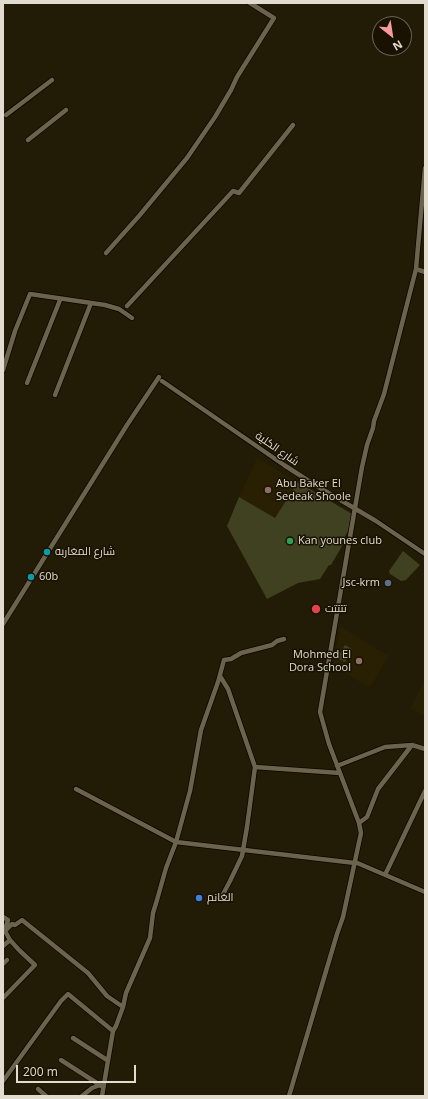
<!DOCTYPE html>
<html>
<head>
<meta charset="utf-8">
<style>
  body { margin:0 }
  #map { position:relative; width:428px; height:1099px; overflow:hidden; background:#221b06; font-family:"Open Sans",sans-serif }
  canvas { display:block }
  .frame { position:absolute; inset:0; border:4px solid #e1dccf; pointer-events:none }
  .north { position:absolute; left:372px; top:16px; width:40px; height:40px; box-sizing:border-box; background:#191101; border:1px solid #696253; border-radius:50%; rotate:150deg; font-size:11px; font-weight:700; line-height:16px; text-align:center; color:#e1dccf }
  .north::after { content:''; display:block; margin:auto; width:14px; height:18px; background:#f59b99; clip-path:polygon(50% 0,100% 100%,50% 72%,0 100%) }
  .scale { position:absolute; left:16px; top:1065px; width:120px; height:18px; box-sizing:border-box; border:2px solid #e1dccf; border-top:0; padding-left:5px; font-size:12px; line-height:14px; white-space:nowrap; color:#e1dccf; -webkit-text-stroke:3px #191101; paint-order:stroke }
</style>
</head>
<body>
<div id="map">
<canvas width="428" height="1099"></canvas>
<div class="frame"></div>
<div class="north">N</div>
<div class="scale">200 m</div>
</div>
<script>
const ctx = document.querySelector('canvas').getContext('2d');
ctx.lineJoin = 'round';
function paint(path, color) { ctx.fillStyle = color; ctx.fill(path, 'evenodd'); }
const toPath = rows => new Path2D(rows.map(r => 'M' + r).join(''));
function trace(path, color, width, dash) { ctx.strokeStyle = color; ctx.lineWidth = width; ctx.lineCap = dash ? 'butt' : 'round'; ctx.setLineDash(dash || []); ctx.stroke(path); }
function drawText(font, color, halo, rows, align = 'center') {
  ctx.font = font + ' "Open Sans",Cairo,sans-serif'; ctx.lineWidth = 3; ctx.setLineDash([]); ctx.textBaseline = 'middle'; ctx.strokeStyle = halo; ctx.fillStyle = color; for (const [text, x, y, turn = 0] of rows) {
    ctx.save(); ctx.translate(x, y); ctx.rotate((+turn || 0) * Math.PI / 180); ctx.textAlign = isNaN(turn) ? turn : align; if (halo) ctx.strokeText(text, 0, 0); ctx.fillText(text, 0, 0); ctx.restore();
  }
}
const built = toPath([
  [257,458,298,482,275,519,239,497],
  [340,626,388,656,370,688,333,666],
  [425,679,425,716,410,709]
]);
const green = toPath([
  [298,482,352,514,353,522,343,540,345,541,331,565,329,565,320,579,298,583,267,599,227,526,239,497,275,518],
  [403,551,420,565,406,580,401,581,390,574,389,571],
  [345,645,352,649,345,662,337,658]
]);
const minor = toPath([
  [6,115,52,80],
  [28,140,66,110],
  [106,253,139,216,187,158,215,117,231,90,237,77,274,18,250,3],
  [416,269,425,272],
  [127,306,233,191,239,193,293,125],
  [3,370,15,331,30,294,105,305,119,309,132,318],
  [162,381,284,465,315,485,376,521,425,554],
  [27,383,60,300],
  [55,395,91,303],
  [3,624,127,425,159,377],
  [220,676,228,689,255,767,247,827,242,856,230,881,220,900],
  [337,766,385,747,412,745,425,749],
  [255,767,340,773],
  [76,789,176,842,355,863],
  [359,823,367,817,378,789,412,745],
  [355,862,425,892],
  [385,875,425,791],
  [3,917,8,920,5,930],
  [3,946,10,940],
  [3,964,7,960],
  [3,998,35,965,19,950,10,940,5,931,12,924,15,925,22,920,88,973,107,996,123,1007],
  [73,1038,107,1060],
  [61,1060,103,1087],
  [3,1081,61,1001,68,994,113,1031],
  [38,1089,46,1096],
  [82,1096,92,1088,100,1085],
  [102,1096,113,1031,116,1026,123,1007,126,993,150,938,153,913,157,900,166,868,176,842,190,791,201,730,218,682,224,660,231,659,241,653,272,645,277,641,284,639],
  [289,1096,337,934,343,917,361,833,359,823,329,744,320,712,362,467,367,445,373,428,374,421,384,394,416,269,425,168]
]);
const markers = [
  [268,490,4,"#8d6e63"],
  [290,541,4,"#2e9e5b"],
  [47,552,4,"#0f9aa8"],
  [31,577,4,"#0f9aa8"],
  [388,583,4,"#5c6f8a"],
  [316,609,5,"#e0444e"],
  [359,661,4,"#8d6e63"],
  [199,898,4,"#3f7fe0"]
];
const streetNames = [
  ["شارع الكلية",277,449,35]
];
const poiNames = [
  ["Abu Baker El",276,484],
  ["Sedeak Shoole",276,497],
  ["Kan younes club",298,541],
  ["شارع المغاربه",55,552],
  ["60b",39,577],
  ["Jsc-krm",380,583,"right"],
  ["تتتتت",325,609],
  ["Mohmed El",351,655,"right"],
  ["Dora School",351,668,"right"],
  ["الغانم",207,898]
];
paint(built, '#291f03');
paint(green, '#404121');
trace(minor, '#0b0500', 6);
trace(minor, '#6c634d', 4.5);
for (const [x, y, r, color] of markers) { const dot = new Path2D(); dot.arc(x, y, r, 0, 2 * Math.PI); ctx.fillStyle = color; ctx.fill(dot); trace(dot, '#191101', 1.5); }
drawText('11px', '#e1dccf', '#191101', streetNames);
drawText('11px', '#e1dccf', '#191101', poiNames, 'left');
</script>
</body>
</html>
